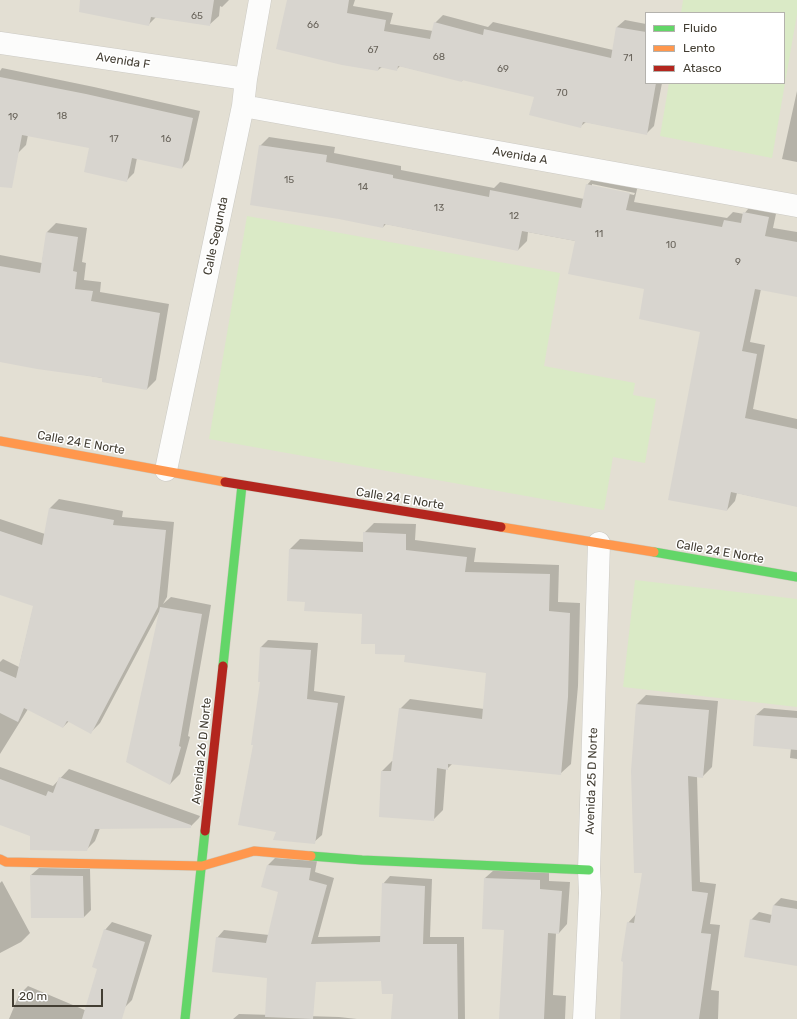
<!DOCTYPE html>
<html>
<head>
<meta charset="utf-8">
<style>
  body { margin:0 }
  #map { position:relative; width:797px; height:1019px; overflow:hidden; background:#eeede6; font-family:Rubik,sans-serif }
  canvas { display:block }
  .legend { position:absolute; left:645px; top:12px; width:140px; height:72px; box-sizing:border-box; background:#fff; border:1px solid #b4b2ad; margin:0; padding:5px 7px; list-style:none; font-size:12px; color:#433e33 }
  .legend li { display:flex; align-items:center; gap:8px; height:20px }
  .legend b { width:20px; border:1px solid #b4b2ad }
  .scale { position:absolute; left:12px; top:989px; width:91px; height:18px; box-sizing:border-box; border:2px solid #433e33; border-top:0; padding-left:5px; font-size:12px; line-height:14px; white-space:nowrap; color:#433e33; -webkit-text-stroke:3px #fff; paint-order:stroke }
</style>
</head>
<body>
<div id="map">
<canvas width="797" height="1019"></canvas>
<ul class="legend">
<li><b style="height:5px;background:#63d668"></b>Fluido</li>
<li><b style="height:5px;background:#ff974d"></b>Lento</li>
<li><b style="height:5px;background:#b3261e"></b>Atasco</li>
</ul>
<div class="scale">20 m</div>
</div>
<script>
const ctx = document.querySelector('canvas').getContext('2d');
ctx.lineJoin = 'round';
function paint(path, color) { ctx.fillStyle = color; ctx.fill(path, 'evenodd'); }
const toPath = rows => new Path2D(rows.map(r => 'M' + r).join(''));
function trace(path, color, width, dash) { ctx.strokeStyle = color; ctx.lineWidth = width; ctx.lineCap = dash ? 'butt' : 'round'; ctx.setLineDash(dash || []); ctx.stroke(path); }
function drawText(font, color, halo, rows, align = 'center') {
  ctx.font = font + ' Rubik,sans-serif'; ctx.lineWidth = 3; ctx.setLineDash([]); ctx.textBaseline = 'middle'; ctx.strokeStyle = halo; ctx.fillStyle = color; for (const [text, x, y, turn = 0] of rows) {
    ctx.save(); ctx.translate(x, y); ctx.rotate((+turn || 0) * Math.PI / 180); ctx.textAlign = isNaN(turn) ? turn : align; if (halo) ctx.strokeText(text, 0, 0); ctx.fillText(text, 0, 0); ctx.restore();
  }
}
const residential = toPath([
  [0,0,797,0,797,1019,0,1019],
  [646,13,784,13,784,83,646,83]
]);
const green = toPath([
  [683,0,797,0,797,14,772,158,660,136,669,83,784,83,784,13,681,13],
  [247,216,560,273,544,366,635,383,633,395,656,399,645,463,613,457,604,510,209,439],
  [635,580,797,599,797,707,623,687]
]);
const shadow = toPath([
  [102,0,229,0,222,7,220,6,219,16,209,25,156,17,149,24],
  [288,0,355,0,353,6,393,13,390,24,433,31,435,23,443,15,488,27,493,22,613,50,617,27,625,20,646,24,646,83,662,83,654,126,646,134,586,122,581,126,535,96,463,79,462,81,400,66,397,69,382,67,378,70],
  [2,68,94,87,200,111,189,160,182,168,137,158,134,173,126,181,91,147,28,135,26,145,18,153,0,149,0,71],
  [797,91,797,162,782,159],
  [269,137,335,147,334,153,401,166,401,170,494,188,500,182,584,199,587,185,595,176,638,185,634,202,727,218,733,212,744,214,752,204,777,209,773,228,797,232,797,296,761,289,750,342,765,345,753,409,797,419,797,506,737,493,735,501,727,510,702,331,645,288,576,241,528,232,527,241,518,250,386,224,383,227,260,146],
  [592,184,635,193,634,195,592,186],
  [56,223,87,228,82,262,86,263,84,280,101,282,100,292,169,304,156,380,147,389,103,378,0,361,0,255,42,263,47,232],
  [59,499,123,511,122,517,174,522,167,597,163,604,171,597,211,605,188,736,190,737,180,774,170,784,159,612,100,723,91,732,69,721,63,727,28,709,0,754,0,662,3,659,19,667,34,605,0,594,0,519,45,534,50,508],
  [374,523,416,524,415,540,476,548,474,562,559,565,558,602,580,603,578,686,571,764,561,773,453,763,447,769,446,769,443,810,433,820,382,771,392,761,394,761,400,709,410,699,484,709,487,672,406,654,376,643,363,613,306,601,290,549,300,539,364,542,364,533],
  [268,640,318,643,314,691,345,696,322,835,314,842,277,831,254,745,261,681,261,647],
  [646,695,718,701,712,767,703,776,697,776,700,882,716,884,710,924,720,925,711,990,719,991,718,1019,621,1019,628,923,637,913,644,872,637,704],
  [764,708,797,711,797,759,790,758,791,748,756,715],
  [0,767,53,786,69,769,200,816,199,818,190,827,100,828,95,841,86,850,31,835,0,824],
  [275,858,317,861,315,872,334,878,318,937,381,936,383,884,390,876,432,879,430,937,464,937,465,1019,391,1019,398,1019,400,993,382,980,217,938,224,930,269,935,279,891,268,865],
  [39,868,90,869,91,910,84,917,31,875],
  [494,870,549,872,549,881,570,882,567,924,559,933,556,933,553,995,566,996,565,1019,500,1019,505,929,485,878],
  [2,881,30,933,21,942,0,953,0,883],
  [781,898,797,901,797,965,751,920,759,912,772,915,774,905],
  [112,922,152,935,132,1000,125,1007,105,930],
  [28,986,106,1019,9,1019,19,995],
  [239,1014,339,1017,357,1019,233,1019]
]);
const building = toPath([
  [80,0,214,0,210,26,151,17,149,26,79,12],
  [287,0,349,0,347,13,386,20,384,31,430,39,434,22,483,35,484,29,611,58,616,27,646,32,646,83,656,83,647,135,583,122,581,128,529,115,534,97,462,80,462,82,398,66,397,71,379,67,378,71,342,65,276,49],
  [0,77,86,94,193,118,182,169,132,158,127,182,84,172,89,148,22,135,12,188,0,187],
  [259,145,327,155,326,162,393,175,393,178,489,197,490,190,581,208,586,184,630,193,626,210,722,227,724,220,741,223,743,212,769,217,765,236,797,242,797,297,755,289,742,351,757,354,745,418,797,429,797,507,731,492,727,511,668,500,700,332,639,319,644,289,568,274,575,241,522,231,518,251,384,224,383,228,339,219,250,205],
  [46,232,78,237,73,271,77,272,75,289,93,291,91,301,160,313,147,390,102,382,102,378,37,369,0,362,0,266,40,273],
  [49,508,114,520,113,525,166,530,158,607,91,734,67,721,63,728,24,708,18,722,0,713,0,671,16,678,33,606,0,595,0,531,42,545],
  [363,532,406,534,406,550,467,557,465,572,550,574,549,611,570,613,568,697,561,775,448,764,448,770,437,768,434,821,379,817,381,771,391,771,399,708,482,719,486,673,404,662,405,655,375,654,375,644,361,644,362,614,304,611,305,602,287,601,289,549,363,552],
  [160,607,202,614,179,746,181,747,170,785,126,762],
  [260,647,311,650,307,699,338,703,315,844,273,840,276,832,238,825,253,745,251,745,260,682,258,682],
  [636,704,709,710,703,778,688,776,692,891,708,893,701,933,711,934,699,1019,620,1019,623,962,621,961,627,922,634,923,642,873,634,873,631,771],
  [755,715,797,718,797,750,753,746],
  [59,777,191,825,191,828,95,829,87,851,30,850,30,836,0,825,0,779,46,796,48,791,53,793],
  [267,865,311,868,309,880,327,885,311,944,380,942,382,883,425,886,423,944,457,944,458,1019,391,1019,393,994,382,994,381,981,316,982,313,1019,265,1017,267,978,212,972,216,937,266,943,278,892,261,887],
  [30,875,83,876,84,918,31,918],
  [484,878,540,880,540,889,562,891,559,934,548,933,544,1019,499,1019,504,930,482,929],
  [773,905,797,909,797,966,744,957,750,919,770,923],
  [104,929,145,942,122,1019,82,1019,97,969,92,967]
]);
const street = toPath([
  [0,43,246,79],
  [243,106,797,206],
  [166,470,243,106,246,79,260,0],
  [584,1019,590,893,589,870,599,543]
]);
const fast = toPath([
  [654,552,797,577],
  [223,666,242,485],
  [311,856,362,860,589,870],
  [185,1019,205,831]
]);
const slow = toPath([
  [0,441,225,482],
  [501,527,654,552],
  [0,859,6,862,202,866,254,851,311,856]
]);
const jam = toPath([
  [225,482,501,527],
  [205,831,223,666]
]);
const numberNames = [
  ["65",197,16],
  ["66",313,25],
  ["67",373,50],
  ["68",439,57],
  ["71",628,58],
  ["69",503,69],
  ["70",562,93],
  ["18",62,116],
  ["19",13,117],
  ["17",114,139],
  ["16",166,139],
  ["15",289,180],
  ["14",363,187],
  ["13",439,208],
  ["12",514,216],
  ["11",599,234],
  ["10",671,245],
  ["9",738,262]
];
const streetNames = [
  ["Avenida F",123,61,9],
  ["Avenida A",520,156,10],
  ["Calle Segunda",216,236,-78],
  ["Calle 24 E Norte",81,443,10],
  ["Calle 24 E Norte",400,499,9],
  ["Calle 24 E Norte",720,552,10],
  ["Avenida 26 D Norte",202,751,-84],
  ["Avenida 25 D Norte",592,781,-88]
];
paint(residential, '#e3dfd3');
paint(green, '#daeac6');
paint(shadow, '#0003');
paint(building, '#d8d5cf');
trace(street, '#cccac4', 23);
trace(fast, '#cdcabd', 10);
trace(slow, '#cdcabd', 10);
trace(jam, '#cdcabd', 10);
trace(street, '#fcfcfb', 22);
trace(fast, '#63d668', 9);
trace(slow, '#ff974d', 9);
trace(jam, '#b3261e', 9);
drawText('10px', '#69645b', null, numberNames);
drawText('12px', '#433e33', '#fff', streetNames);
</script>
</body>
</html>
